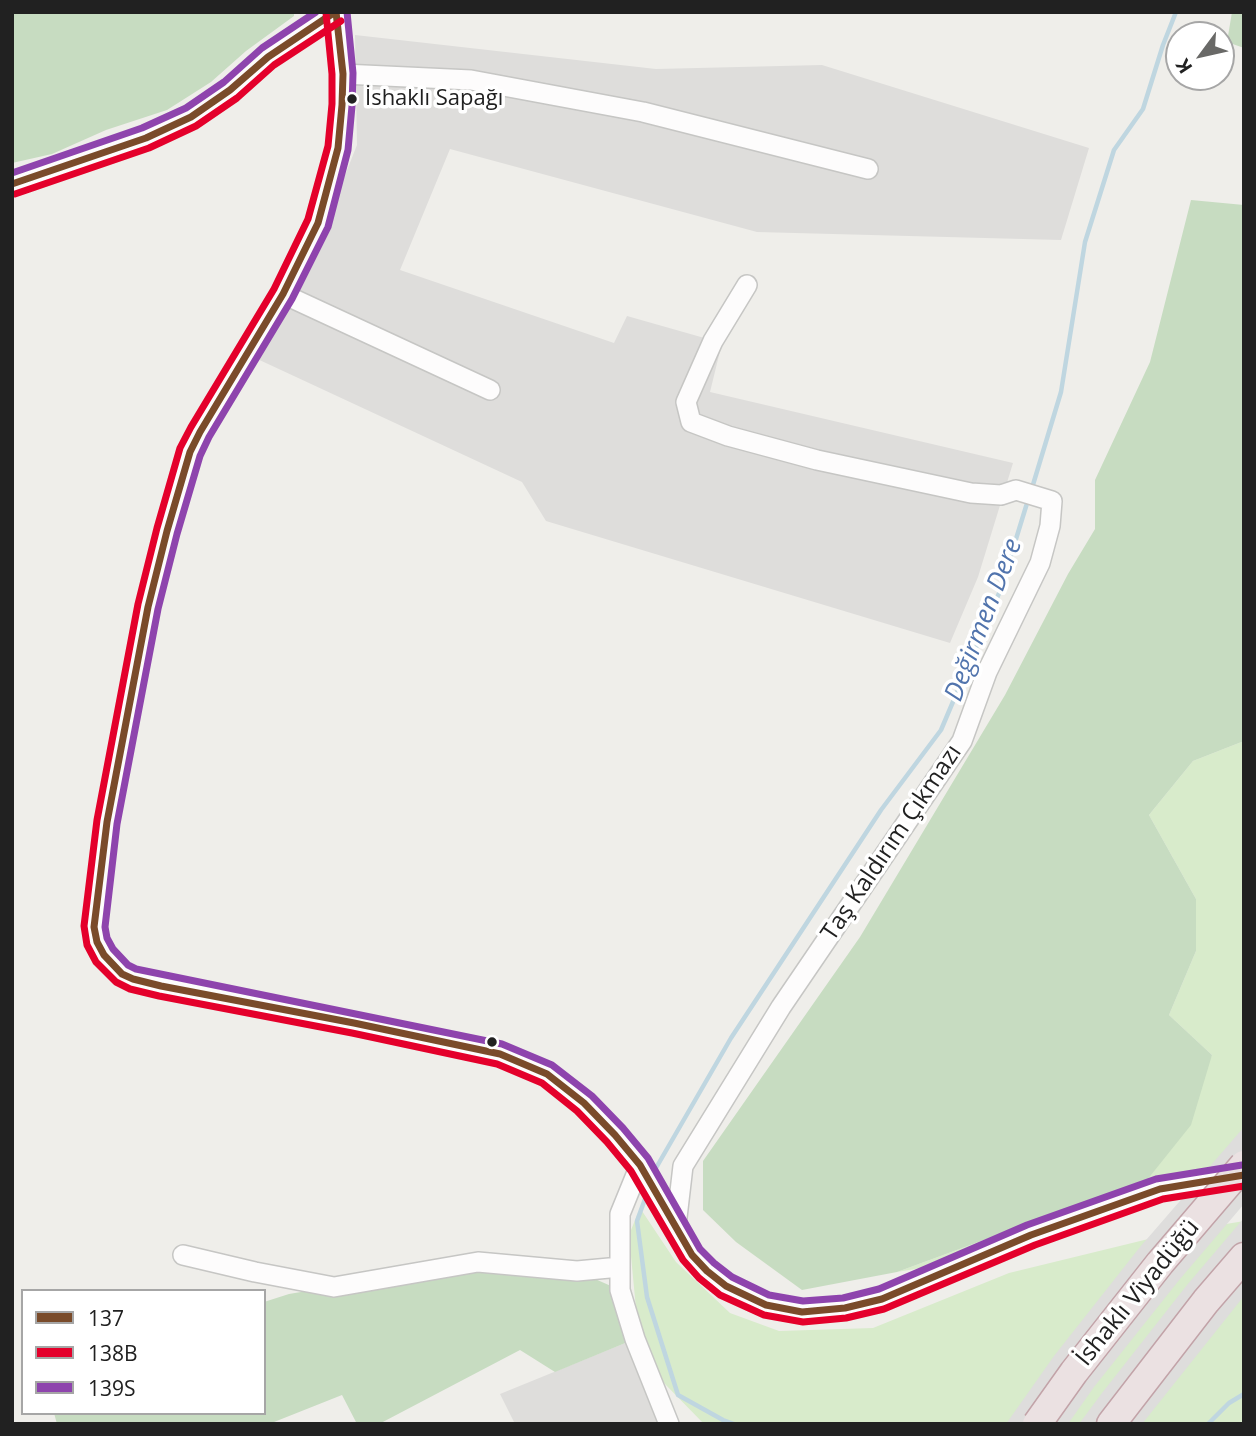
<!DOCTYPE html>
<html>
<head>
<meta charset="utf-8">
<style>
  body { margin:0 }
  #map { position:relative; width:1256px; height:1436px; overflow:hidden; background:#efeeea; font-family:"Open Sans",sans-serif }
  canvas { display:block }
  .frame { position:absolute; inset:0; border:14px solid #212121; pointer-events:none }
  .legend { position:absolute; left:21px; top:1289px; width:245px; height:126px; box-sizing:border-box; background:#fff; border:2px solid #a6a6a6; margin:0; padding:9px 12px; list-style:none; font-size:21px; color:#212121 }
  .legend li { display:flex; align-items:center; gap:14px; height:35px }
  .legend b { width:35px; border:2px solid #a6a6a6 }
  .north { position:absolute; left:1165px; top:21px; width:70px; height:70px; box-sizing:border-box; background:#fff; border:2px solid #a6a6a6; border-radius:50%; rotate:237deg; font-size:19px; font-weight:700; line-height:28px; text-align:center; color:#212121 }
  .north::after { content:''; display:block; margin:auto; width:24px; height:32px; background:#696967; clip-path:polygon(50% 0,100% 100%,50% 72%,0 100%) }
</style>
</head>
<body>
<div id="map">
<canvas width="1256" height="1436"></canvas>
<div class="frame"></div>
<ul class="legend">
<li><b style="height:9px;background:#7a4b2a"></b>137</li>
<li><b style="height:9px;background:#e4002b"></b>138B</li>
<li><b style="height:9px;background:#8e44ad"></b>139S</li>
</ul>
<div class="north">K</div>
</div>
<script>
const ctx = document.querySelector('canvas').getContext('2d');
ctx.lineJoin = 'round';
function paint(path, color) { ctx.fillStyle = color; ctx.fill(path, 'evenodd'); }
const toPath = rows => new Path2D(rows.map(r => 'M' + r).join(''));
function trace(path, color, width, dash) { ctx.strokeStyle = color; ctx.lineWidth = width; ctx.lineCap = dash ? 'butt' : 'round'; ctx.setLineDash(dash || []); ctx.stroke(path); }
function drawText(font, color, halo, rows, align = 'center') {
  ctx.font = font + ' "Open Sans",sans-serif'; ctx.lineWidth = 7; ctx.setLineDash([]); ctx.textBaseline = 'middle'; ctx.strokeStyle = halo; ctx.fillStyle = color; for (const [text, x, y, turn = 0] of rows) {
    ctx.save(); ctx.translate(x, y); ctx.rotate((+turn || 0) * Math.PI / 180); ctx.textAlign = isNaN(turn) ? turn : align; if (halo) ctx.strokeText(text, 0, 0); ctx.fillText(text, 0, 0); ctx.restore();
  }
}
const residential = toPath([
  [355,35,656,69,822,65,1089,148,1061,240,757,232,450,149,400,270,614,343,627,316,722,343,710,392,1013,463,978,577,950,643,546,521,522,482,253,357,307,271,357,145],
  [635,1339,669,1424,515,1424,500,1394]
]);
const grass = toPath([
  [1244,741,1244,1176,1118,1209,968,1260,897,1272,1147,1180,1212,1055,1169,1015,1196,951,1196,899,1149,815,1193,761],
  [640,1208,676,1262,730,1313,779,1331,873,1328,1009,1273,1173,1233,1244,1221,1244,1424,704,1424,663,1382,637,1319,629,1235]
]);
const forest = toPath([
  [12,12,294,12,294,16,246,51,211,82,167,110,106,130,52,154,12,163],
  [1232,12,1244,12,1244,48,1227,42],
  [1191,200,1244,205,1244,741,1193,761,1149,815,1196,899,1196,951,1169,1015,1212,1055,1191,1125,1147,1180,897,1272,802,1290,736,1242,703,1210,703,1161,860,937,1005,695,1068,574,1095,529,1095,480,1150,362],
  [478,1262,577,1271,620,1290,635,1339,555,1372,520,1350,379,1424,357,1424,342,1395,269,1424,57,1424,54,1413,264,1413,264,1302,289,1294]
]);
const pier = toPath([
  [1244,1127,1244,1204,1180,1279,1094,1387,1068,1424,1006,1424,1054,1356,1140,1247],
  [1244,1218,1244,1296,1142,1424,1079,1424,1102,1393,1187,1285]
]);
const stream = toPath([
  [1032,488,1061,392,1085,242,1114,150,1143,109,1163,45,1176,12],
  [656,1168,731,1038,881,810,941,730,1000,591,1028,500],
  [645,1199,637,1221,647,1297,678,1395,723,1420,734,1424],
  [1208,1424,1229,1403,1244,1394]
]);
const minor = toPath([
  [336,12,343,74,342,105,338,148,318,223,301,260,283,294,200,432,190,452,184,472,167,531,148,607,107,822,94,927,97,942,104,955,112,965,122,974,133,979,161,986,354,1023,500,1054,547,1074,584,1103,615,1135,640,1165,692,1255,707,1271,726,1286,766,1305,802,1312,845,1308,882,1299,912,1287,1031,1235,1160,1189,1238,1176],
  [343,74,471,80,643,112,868,169],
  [12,184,146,138,191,117,230,90,268,57,335,12],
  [283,294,490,390],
  [640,1165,620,1214,620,1290,635,1339,669,1424],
  [676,1226,683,1166,781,1007,962,741,987,672,1040,563,1050,526,1052,501,1016,490,1001,495,971,493,817,460,728,436,691,422,686,402,713,341,747,285],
  [183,1255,255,1272,334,1287,478,1262,577,1271,620,1267]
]);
const highway = toPath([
  [1111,1424,1206,1301,1244,1257]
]);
const highwayBridge = toPath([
  [1037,1424,1074,1372,1160,1263,1244,1165]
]);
const bus1 = toPath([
  [336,12,343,74,342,105,338,148,318,223,283,294,200,432,190,452,167,531,148,607,107,822,94,927,97,942,104,955,122,974,133,979,161,986,354,1023,500,1054,547,1074,584,1103,615,1135,640,1165,692,1255,707,1271,726,1286,766,1305,802,1312,845,1308,882,1299,1031,1235,1160,1189,1244,1175],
  [12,184,146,138,191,117,230,90,268,57,335,12]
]);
const bus2 = toPath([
  [326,13,332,74,332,104,328,146,308,219,274,289,191,427,180,448,157,528,138,604,97,820,84,926,87,945,96,962,116,982,130,989,159,996,352,1033,497,1064,542,1083,577,1111,607,1142,631,1171,683,1260,699,1278,720,1295,764,1315,803,1322,846,1318,884,1309,1035,1245,1163,1199,1244,1186],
  [15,194,149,148,196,126,237,98,274,65,341,21]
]);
const bus3 = toPath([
  [347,12,353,73,352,106,348,150,328,227,292,299,209,437,200,456,177,534,158,609,117,824,105,927,107,938,113,949,128,965,136,969,502,1044,552,1065,592,1096,623,1128,648,1158,700,1249,714,1263,732,1277,769,1295,803,1301,843,1298,879,1289,1027,1225,1156,1179,1242,1165],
  [12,173,142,128,186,108,224,82,262,48,316,12]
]);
const markers = [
  [352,99,6,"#212121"],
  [492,1042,6,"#212121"]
];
const busNames = [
  ["İshaklı Sapağı",365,99]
];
const streetNames = [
  ["Taş Kaldırım Çıkmazı",892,843,-56],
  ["İshaklı Viyadüğü",1138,1293,-51]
];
const waterNames = [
  ["Değirmen Dere",984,620,-69]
];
paint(residential, '#dedddb');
paint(grass, '#d8ebcb');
paint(forest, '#c7dcc1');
paint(pier, '#dedddc');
trace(stream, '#bfd6e0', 4.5);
trace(minor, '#c6c6c4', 22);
trace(highway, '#c2a3a8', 31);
trace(minor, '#fdfcfc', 19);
trace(highway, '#ebe1e2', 28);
trace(highwayBridge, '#c2a3a8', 31, []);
trace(highwayBridge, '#ebe1e2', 28);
trace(bus1, '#7a4b2a', 7);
trace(bus2, '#e4002b', 7);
trace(bus3, '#8e44ad', 7);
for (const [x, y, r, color] of markers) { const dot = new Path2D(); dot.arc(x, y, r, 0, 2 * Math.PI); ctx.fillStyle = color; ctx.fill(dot); trace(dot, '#fff', 2.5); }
drawText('22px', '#212121', '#fff', busNames, 'left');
drawText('24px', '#212121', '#fff', streetNames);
drawText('italic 26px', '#5174ad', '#fff', waterNames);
</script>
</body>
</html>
